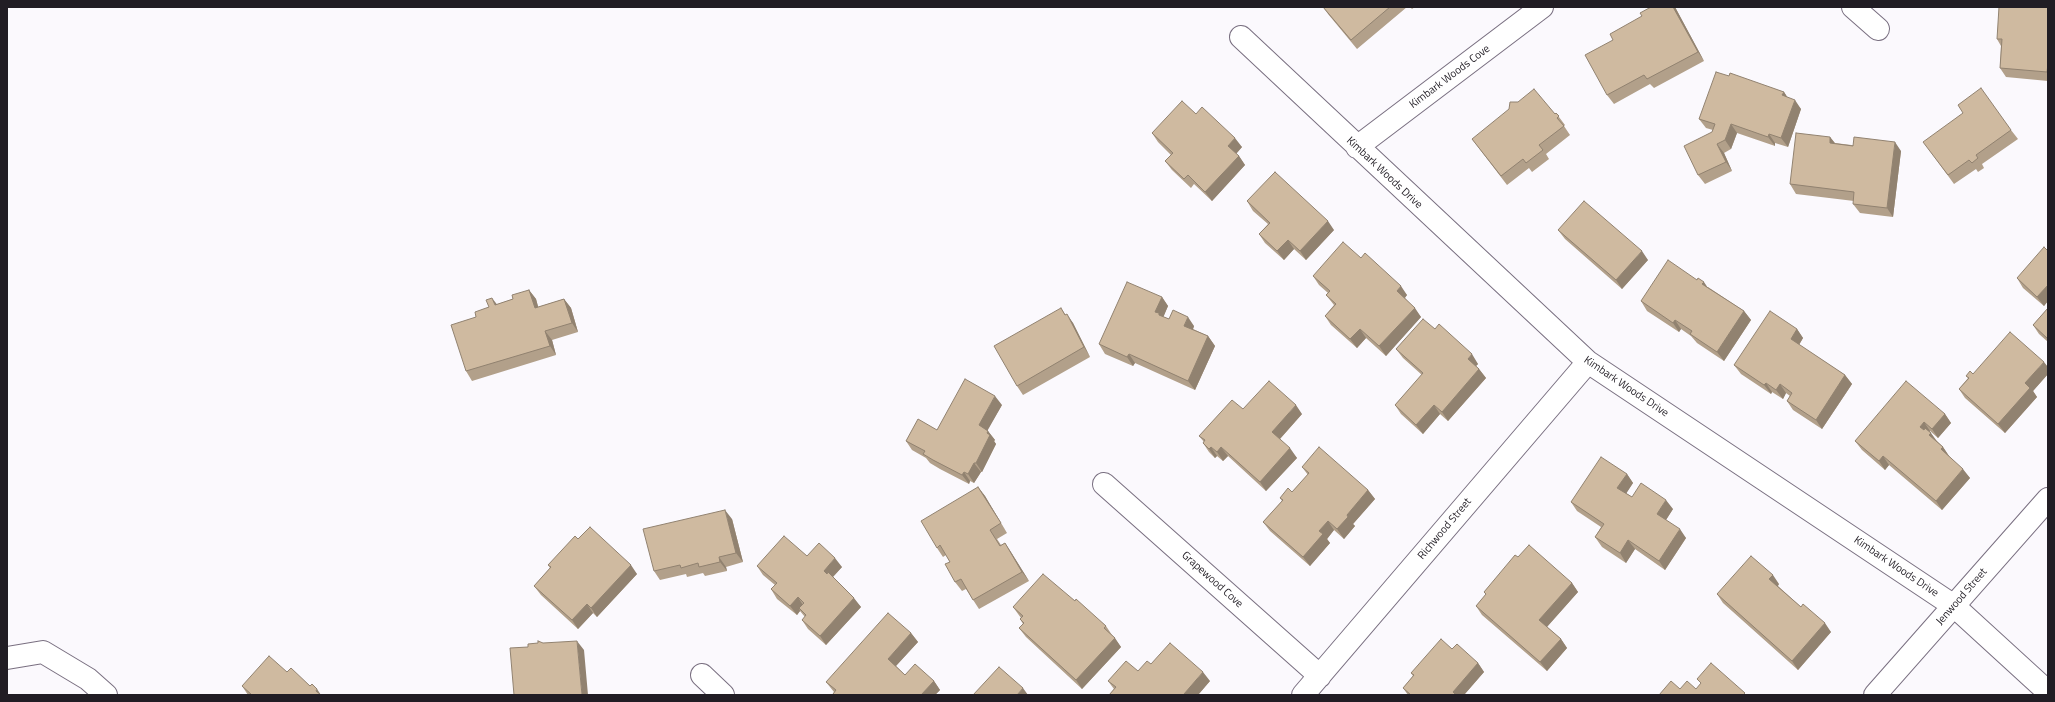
<!DOCTYPE html>
<html>
<head>
<meta charset="utf-8">
<style>
  body { margin:0 }
  #map { position:relative; width:2055px; height:702px; overflow:hidden; background:#fbf9fd; font-family:"Titillium Web",sans-serif }
  canvas { display:block }
  .frame { position:absolute; inset:0; border:8px solid #211d24; pointer-events:none }
</style>
</head>
<body>
<div id="map">
<canvas width="2055" height="702"></canvas>
<div class="frame"></div>
</div>
<script>
const ctx = document.querySelector('canvas').getContext('2d');
ctx.lineJoin = 'round';
const toPath = rows => new Path2D(rows.map(r => 'M' + r).join(''));
function trace(path, color, width, dash) { ctx.strokeStyle = color; ctx.lineWidth = width; ctx.lineCap = dash ? 'butt' : 'round'; ctx.setLineDash(dash || []); ctx.stroke(path); }
function paint(path, color) { ctx.fillStyle = color; ctx.fill(path, 'evenodd'); }
function drawText(font, color, halo, rows, align = 'center') {
  ctx.font = font + ' "Titillium Web",sans-serif'; ctx.lineWidth = 3; ctx.setLineDash([]); ctx.textBaseline = 'middle'; ctx.strokeStyle = halo; ctx.fillStyle = color; for (const [text, x, y, turn = 0] of rows) {
    ctx.save(); ctx.translate(x, y); ctx.rotate((+turn || 0) * Math.PI / 180); ctx.textAlign = isNaN(turn) ? turn : align; if (halo) ctx.strokeText(text, 0, 0); ctx.fillText(text, 0, 0); ctx.restore();
  }
}
const minor = toPath([
  [1853,7,1878,29],
  [1241,37,1588,362,1954,606,2048,692],
  [1357,147,1542,7],
  [1104,484,1320,676],
  [7,658,43,652,88,679,106,695],
  [702,675,723,695],
  [1303,695,1588,362],
  [1875,695,2048,499]
]);
const wall = toPath([
  [1323,7,1407,7,1357,49,1328,14],
  [1410,7,1415,7,1412,9],
  [1675,7,1704,61,1654,88,1650,84,1614,104,1607,95],
  [2048,7,2048,81,2006,77,2000,68,2001,46,1997,39],
  [1729,76,1784,92,1787,97,1801,109,1788,147,1775,143,1775,146,1737,133,1731,149,1724,153,1732,171,1705,184,1698,175,1713,130,1706,128,1699,119],
  [1556,113,1565,125,1564,126,1570,135,1546,154,1549,159,1532,172,1529,168,1507,185,1472,139,1555,114],
  [1963,113,2011,130,2018,139,1982,164,1984,168,1978,172,1976,169,1954,184,1930,151],
  [1196,114,1242,147,1236,154,1239,156,1245,165,1212,201,1194,184,1191,188,1172,170,1165,161,1171,155,1158,142,1152,133],
  [1830,137,1835,143,1901,151,1893,217,1860,213,1853,204,1854,201,1796,194,1790,184],
  [1247,201,1334,230,1306,260,1294,249,1284,260,1265,243,1259,234,1268,224,1253,211],
  [1558,230,1648,260,1622,289,1565,239],
  [2048,251,2048,301,2044,306,2023,288,2017,278],
  [1361,258,1407,295,1405,298,1421,317,1386,356,1366,338,1357,348,1331,325,1325,316,1334,305,1326,295,1328,293,1319,285,1313,276],
  [1708,287,1744,311,1751,320,1724,361,1697,343,1691,336,1681,329,1679,332,1647,311,1641,301],
  [529,290,536,299,538,307,564,299,571,308,578,332,552,340,556,355,472,381,466,371,476,317,489,307,513,299],
  [1162,297,1168,306,1163,317,1169,319,1194,326,1193,329,1208,336,1215,346,1195,390,1135,363,1133,366,1105,354,1099,344],
  [1061,308,1065,314,1073,323,1090,357,1023,395,1017,386],
  [2048,308,2048,342,2039,334,2033,325],
  [1435,329,1478,364,1476,366,1479,369,1486,378,1448,421,1440,414,1423,434,1401,414,1395,405,1422,375,1403,358,1396,349],
  [1797,329,1803,338,1799,345,1845,375,1852,384,1822,429,1793,410,1787,401,1790,396,1786,393,1783,399,1772,392,1771,394,1741,374,1734,365],
  [2048,367,2048,374,2033,391,2037,397,2005,433,1965,398,1959,389,1968,378,1966,376,1973,374],
  [1002,405,987,430,995,440,994,441,996,444,982,472,981,472,974,483,970,481,969,484,940,469,930,463,926,458,912,450,906,441,937,430],
  [1243,409,1302,414,1280,439,1297,458,1266,491,1228,456,1223,461,1217,456,1215,458,1209,452,1203,443,1204,442,1199,436],
  [1945,414,1951,423,1938,438,1930,431,1930,432,1937,441,1943,447,1949,456,1970,478,1942,510,1889,465,1885,470,1862,450,1855,441],
  [1302,467,1368,490,1375,499,1353,524,1355,526,1344,539,1334,530,1327,539,1330,543,1310,566,1270,531,1263,522,1282,501,1280,498,1292,492,1308,475],
  [1627,474,1633,483,1626,493,1632,497,1673,509,1666,520,1686,538,1665,570,1635,549,1626,563,1602,547,1595,537,1601,527,1577,511,1571,502],
  [978,487,985,496,1007,533,997,539,1001,545,1005,543,1029,581,979,609,966,589,962,591,955,582,950,562,946,555,943,557,937,548],
  [732,519,743,562,726,567,727,571,705,576,703,573,687,577,686,574,660,580,654,571],
  [578,539,637,574,597,617,593,613,578,629,541,595,534,586,550,568,548,565],
  [807,556,842,567,833,577,861,607,826,645,808,629,802,620,805,617,800,611,797,615,777,599,771,589,775,585,763,575,757,566],
  [1518,557,1572,583,1578,592,1547,627,1561,639,1567,648,1547,671,1482,615,1476,606,1486,595,1484,592],
  [1779,584,1778,586,1801,607,1831,632,1798,670,1723,603,1717,594],
  [1075,601,1106,626,1112,635,1121,647,1082,689,1026,637,1019,628,1023,624,1020,619,1021,618,1013,607],
  [911,633,918,642,896,666,905,675,934,681,940,690,935,695,833,695,834,692,826,682],
  [1452,649,1478,663,1484,672,1464,695,1408,695,1403,688,1413,676,1411,673],
  [1151,664,1210,681,1198,695,1109,695,1114,689,1108,681,1138,671],
  [287,672,310,686,321,695,248,695,242,686]
]);
const shadedWall = toPath([
  [1673,7,1675,7,1704,61,1698,52],
  [1784,92,1790,101,1782,95],
  [1795,100,1801,109,1788,147,1781,138],
  [1731,124,1737,133,1731,149,1725,140],
  [1769,134,1775,143,1775,146,1768,137],
  [1830,137,1837,146,1830,143],
  [1235,138,1242,147,1235,155,1228,146],
  [1895,142,1901,151,1893,217,1887,208],
  [1717,144,1724,153,1732,171,1726,162],
  [1239,156,1245,165,1212,201,1205,192],
  [1328,221,1334,230,1306,260,1300,251],
  [1288,240,1294,249,1284,260,1277,251],
  [1642,251,1648,260,1622,289,1616,280],
  [1704,282,1710,291,1702,284],
  [2048,285,2048,301,2044,306,2037,297],
  [1401,286,1407,295,1403,300,1397,291],
  [529,290,536,299,541,317,535,308],
  [1162,297,1168,306,1163,318,1155,312],
  [492,298,499,307,495,305],
  [564,299,571,308,578,332,572,323],
  [1415,308,1421,317,1386,356,1379,346],
  [1744,311,1751,320,1724,361,1717,352],
  [1067,314,1073,323,1090,357,1084,347],
  [1188,317,1194,326,1191,335,1184,326],
  [1675,320,1681,329,1679,332,1673,323],
  [1360,329,1366,338,1357,348,1350,339],
  [1797,329,1803,338,1797,348,1791,339],
  [545,331,552,340,556,355,550,346],
  [1208,336,1215,346,1195,390,1188,381],
  [1129,354,1135,363,1133,366,1127,357],
  [1472,354,1478,364,1474,368,1468,359],
  [2044,362,2048,367,2048,374,2033,391,2037,397,2005,433,1998,424,2025,383],
  [1479,369,1486,378,1448,421,1442,412],
  [1845,375,1852,384,1822,429,1816,420],
  [1766,383,1772,392,1771,394,1764,385],
  [1780,384,1786,393,1783,399,1776,390],
  [995,396,1002,405,985,435,979,425],
  [1296,405,1302,414,1278,441,1272,432],
  [1434,405,1440,414,1423,434,1416,425],
  [1945,414,1951,423,1938,438,1932,429],
  [1924,422,1930,431,1926,436,1920,427],
  [988,431,995,440,994,441,996,444,982,472,976,463],
  [1931,433,1937,442,1929,435],
  [1211,447,1217,456,1215,458,1209,449],
  [1221,447,1228,456,1223,461,1217,452],
  [1943,447,1949,456,1947,458,1941,449],
  [1290,448,1297,458,1266,491,1260,482],
  [1883,456,1889,465,1885,470,1879,461],
  [974,463,981,472,974,483,968,474],
  [1963,469,1970,478,1942,510,1936,501],
  [964,472,970,481,969,484,962,475],
  [1627,474,1633,483,1624,497,1617,488],
  [978,487,985,496,1007,533,1001,523],
  [1368,490,1375,499,1353,524,1355,526,1344,539,1337,529,1347,515],
  [1666,500,1673,509,1664,523,1657,514],
  [725,510,732,519,743,562,736,553],
  [1328,521,1334,530,1327,539,1330,543,1310,566,1303,557,1319,531],
  [1680,529,1686,538,1665,570,1659,561],
  [1628,540,1635,549,1626,563,1620,553],
  [1005,543,1011,552,1029,581,1022,572],
  [719,557,726,567,727,571,720,562],
  [835,558,842,567,830,580,824,571],
  [631,565,637,574,597,617,591,608],
  [1773,575,1779,584,1776,588,1769,579],
  [1572,583,1578,592,1545,629,1539,620],
  [798,597,804,607,799,608,800,611,797,615,790,606],
  [854,598,861,607,826,645,820,636],
  [587,604,593,613,578,629,572,620],
  [1825,623,1831,632,1798,670,1792,661],
  [911,633,918,642,894,668,888,659],
  [1115,638,1121,647,1082,689,1076,680],
  [1561,639,1567,648,1547,671,1540,662],
  [577,641,584,650,588,695,582,695],
  [1478,663,1484,672,1464,695,1455,695,1453,692],
  [1203,672,1210,681,1198,695,1185,695,1184,694],
  [934,681,940,690,935,695,921,695],
  [1023,688,1028,695,1017,695],
  [317,689,321,695,319,695,316,691]
]);
const building = toPath([
  [1323,7,1390,7,1351,40,1323,7],
  [1651,7,1673,7,1698,52,1647,79,1644,75,1607,95,1585,55,1613,40,1610,34,1642,16,1640,13,1651,7],
  [1999,7,2048,7,2048,64,2047,72,2000,68,2002,39,1997,39,1999,7],
  [1716,72,1729,76,1730,73,1784,92,1782,95,1795,100,1781,138,1769,134,1768,137,1731,124,1725,140,1717,144,1726,162,1698,175,1684,146,1712,132,1715,124,1699,119,1716,72],
  [1981,88,2011,130,1976,155,1978,158,1972,163,1969,160,1948,175,1923,142,1963,113,1958,105,1981,88],
  [1534,89,1555,114,1556,113,1559,116,1557,118,1564,126,1539,145,1543,150,1526,163,1523,159,1501,176,1472,139,1509,109,1510,102,1518,102,1534,89],
  [1182,101,1196,114,1202,107,1235,138,1228,146,1239,156,1205,192,1188,175,1184,179,1165,161,1173,153,1152,133,1182,101],
  [1796,133,1830,137,1830,143,1853,146,1854,137,1895,142,1887,208,1853,204,1854,192,1790,184,1796,133],
  [1275,172,1328,221,1300,251,1288,240,1277,251,1259,234,1270,223,1247,201,1275,172],
  [1584,201,1642,251,1616,280,1558,230,1584,201],
  [1343,242,1361,258,1365,253,1401,286,1397,291,1415,308,1379,346,1360,329,1350,339,1325,316,1336,304,1326,295,1330,291,1313,276,1343,242],
  [2044,247,2048,251,2048,285,2037,297,2017,278,2044,247],
  [1668,260,1697,280,1698,278,1704,282,1702,284,1744,311,1717,352,1690,334,1692,331,1675,320,1673,323,1641,301,1668,260],
  [1127,282,1162,297,1155,312,1159,313,1159,315,1169,319,1173,310,1188,317,1184,326,1208,336,1188,381,1129,354,1127,357,1099,344,1127,282],
  [529,290,535,308,564,299,572,323,545,331,550,346,466,371,451,325,476,317,475,312,489,307,486,300,492,298,495,305,513,299,512,295,529,290],
  [1061,308,1065,315,1067,314,1084,347,1017,386,994,346,1061,308],
  [2048,308,2048,339,2033,325,2048,308],
  [1770,311,1797,329,1791,339,1845,375,1816,420,1787,401,1792,393,1780,384,1776,390,1766,383,1764,385,1734,365,1770,311],
  [1423,319,1435,329,1439,324,1472,354,1468,359,1479,369,1442,412,1434,405,1416,425,1395,405,1423,373,1396,349,1423,319],
  [2010,332,2044,362,2025,383,2030,388,1998,424,1959,389,1969,378,1966,376,1970,371,1973,374,2010,332],
  [965,379,995,396,979,425,988,431,987,433,990,435,976,463,974,463,968,474,964,472,962,475,933,460,923,454,925,451,906,441,918,419,937,430,965,379],
  [1269,381,1296,405,1272,432,1290,448,1260,482,1221,447,1217,452,1211,447,1209,449,1203,443,1205,440,1199,436,1232,400,1243,409,1269,381],
  [1906,381,1945,414,1932,429,1924,422,1920,427,1924,430,1925,428,1931,433,1929,435,1943,447,1941,449,1963,469,1936,501,1883,456,1879,461,1855,441,1906,381],
  [1319,447,1368,490,1347,515,1348,517,1337,529,1328,521,1319,531,1323,534,1303,557,1263,522,1283,500,1280,498,1288,488,1292,492,1309,473,1302,467,1319,447],
  [1601,457,1627,474,1617,488,1632,497,1641,483,1666,500,1657,514,1680,529,1659,561,1628,540,1620,553,1595,537,1604,524,1571,502,1601,457],
  [978,487,1001,523,990,530,1000,546,1005,543,1022,572,973,600,961,579,955,582,945,564,950,562,940,545,937,548,921,521,978,487],
  [725,510,736,553,719,557,720,562,699,567,698,563,681,568,680,565,654,571,643,529,725,510],
  [590,527,631,565,591,608,587,604,572,620,534,586,551,567,548,565,575,536,578,539,590,527],
  [784,536,807,556,819,543,835,558,824,571,827,574,828,572,854,598,820,636,802,620,806,615,799,608,804,603,798,597,790,606,771,589,777,583,757,566,784,536],
  [1529,545,1572,583,1539,620,1561,639,1540,662,1476,606,1486,594,1484,592,1515,555,1518,557,1529,545],
  [1751,556,1773,575,1769,579,1801,607,1803,604,1825,623,1792,661,1717,594,1751,556],
  [1043,574,1075,601,1076,599,1106,626,1104,628,1115,638,1076,680,1019,628,1024,623,1020,619,1023,616,1013,607,1043,574],
  [888,613,911,633,888,659,905,675,915,664,934,681,921,695,834,695,833,694,836,690,826,682,888,613],
  [1441,639,1452,649,1457,644,1478,663,1453,692,1456,695,1411,695,1403,688,1414,675,1411,673,1441,639],
  [538,641,543,643,577,641,582,695,514,695,510,648,528,647,528,644,538,643,538,641],
  [1170,643,1203,672,1184,694,1185,695,1109,695,1116,687,1108,681,1126,661,1138,671,1147,661,1151,664,1170,643],
  [269,656,287,672,291,668,310,686,312,684,317,689,316,691,321,695,252,695,242,686,269,656],
  [1711,663,1745,693,1743,695,1659,695,1671,681,1680,689,1687,681,1696,689,1701,683,1697,679,1711,663],
  [999,667,1023,688,1017,695,973,695,999,667]
]);
const streetNames = [
  ["Kimbark Woods Cove",1450,77,-37],
  ["Kimbark Woods Drive",1384,173,43],
  ["Kimbark Woods Drive",1626,387,34],
  ["Richwood Street",1445,529,-50],
  ["Kimbark Woods Drive",1896,567,34],
  ["Grapewood Cove",1212,580,42],
  ["Jenwood Street",1962,597,-49]
];
trace(minor, '#796f80', 24);
trace(minor, '#fff', 22);
paint(wall, '#b2a08a');
paint(shadedWall, '#918270');
paint(building, '#cfbaa0');
trace(building, '#918270', 1);
drawText('11px', '#211d24', '#fff', streetNames);
</script>
</body>
</html>
